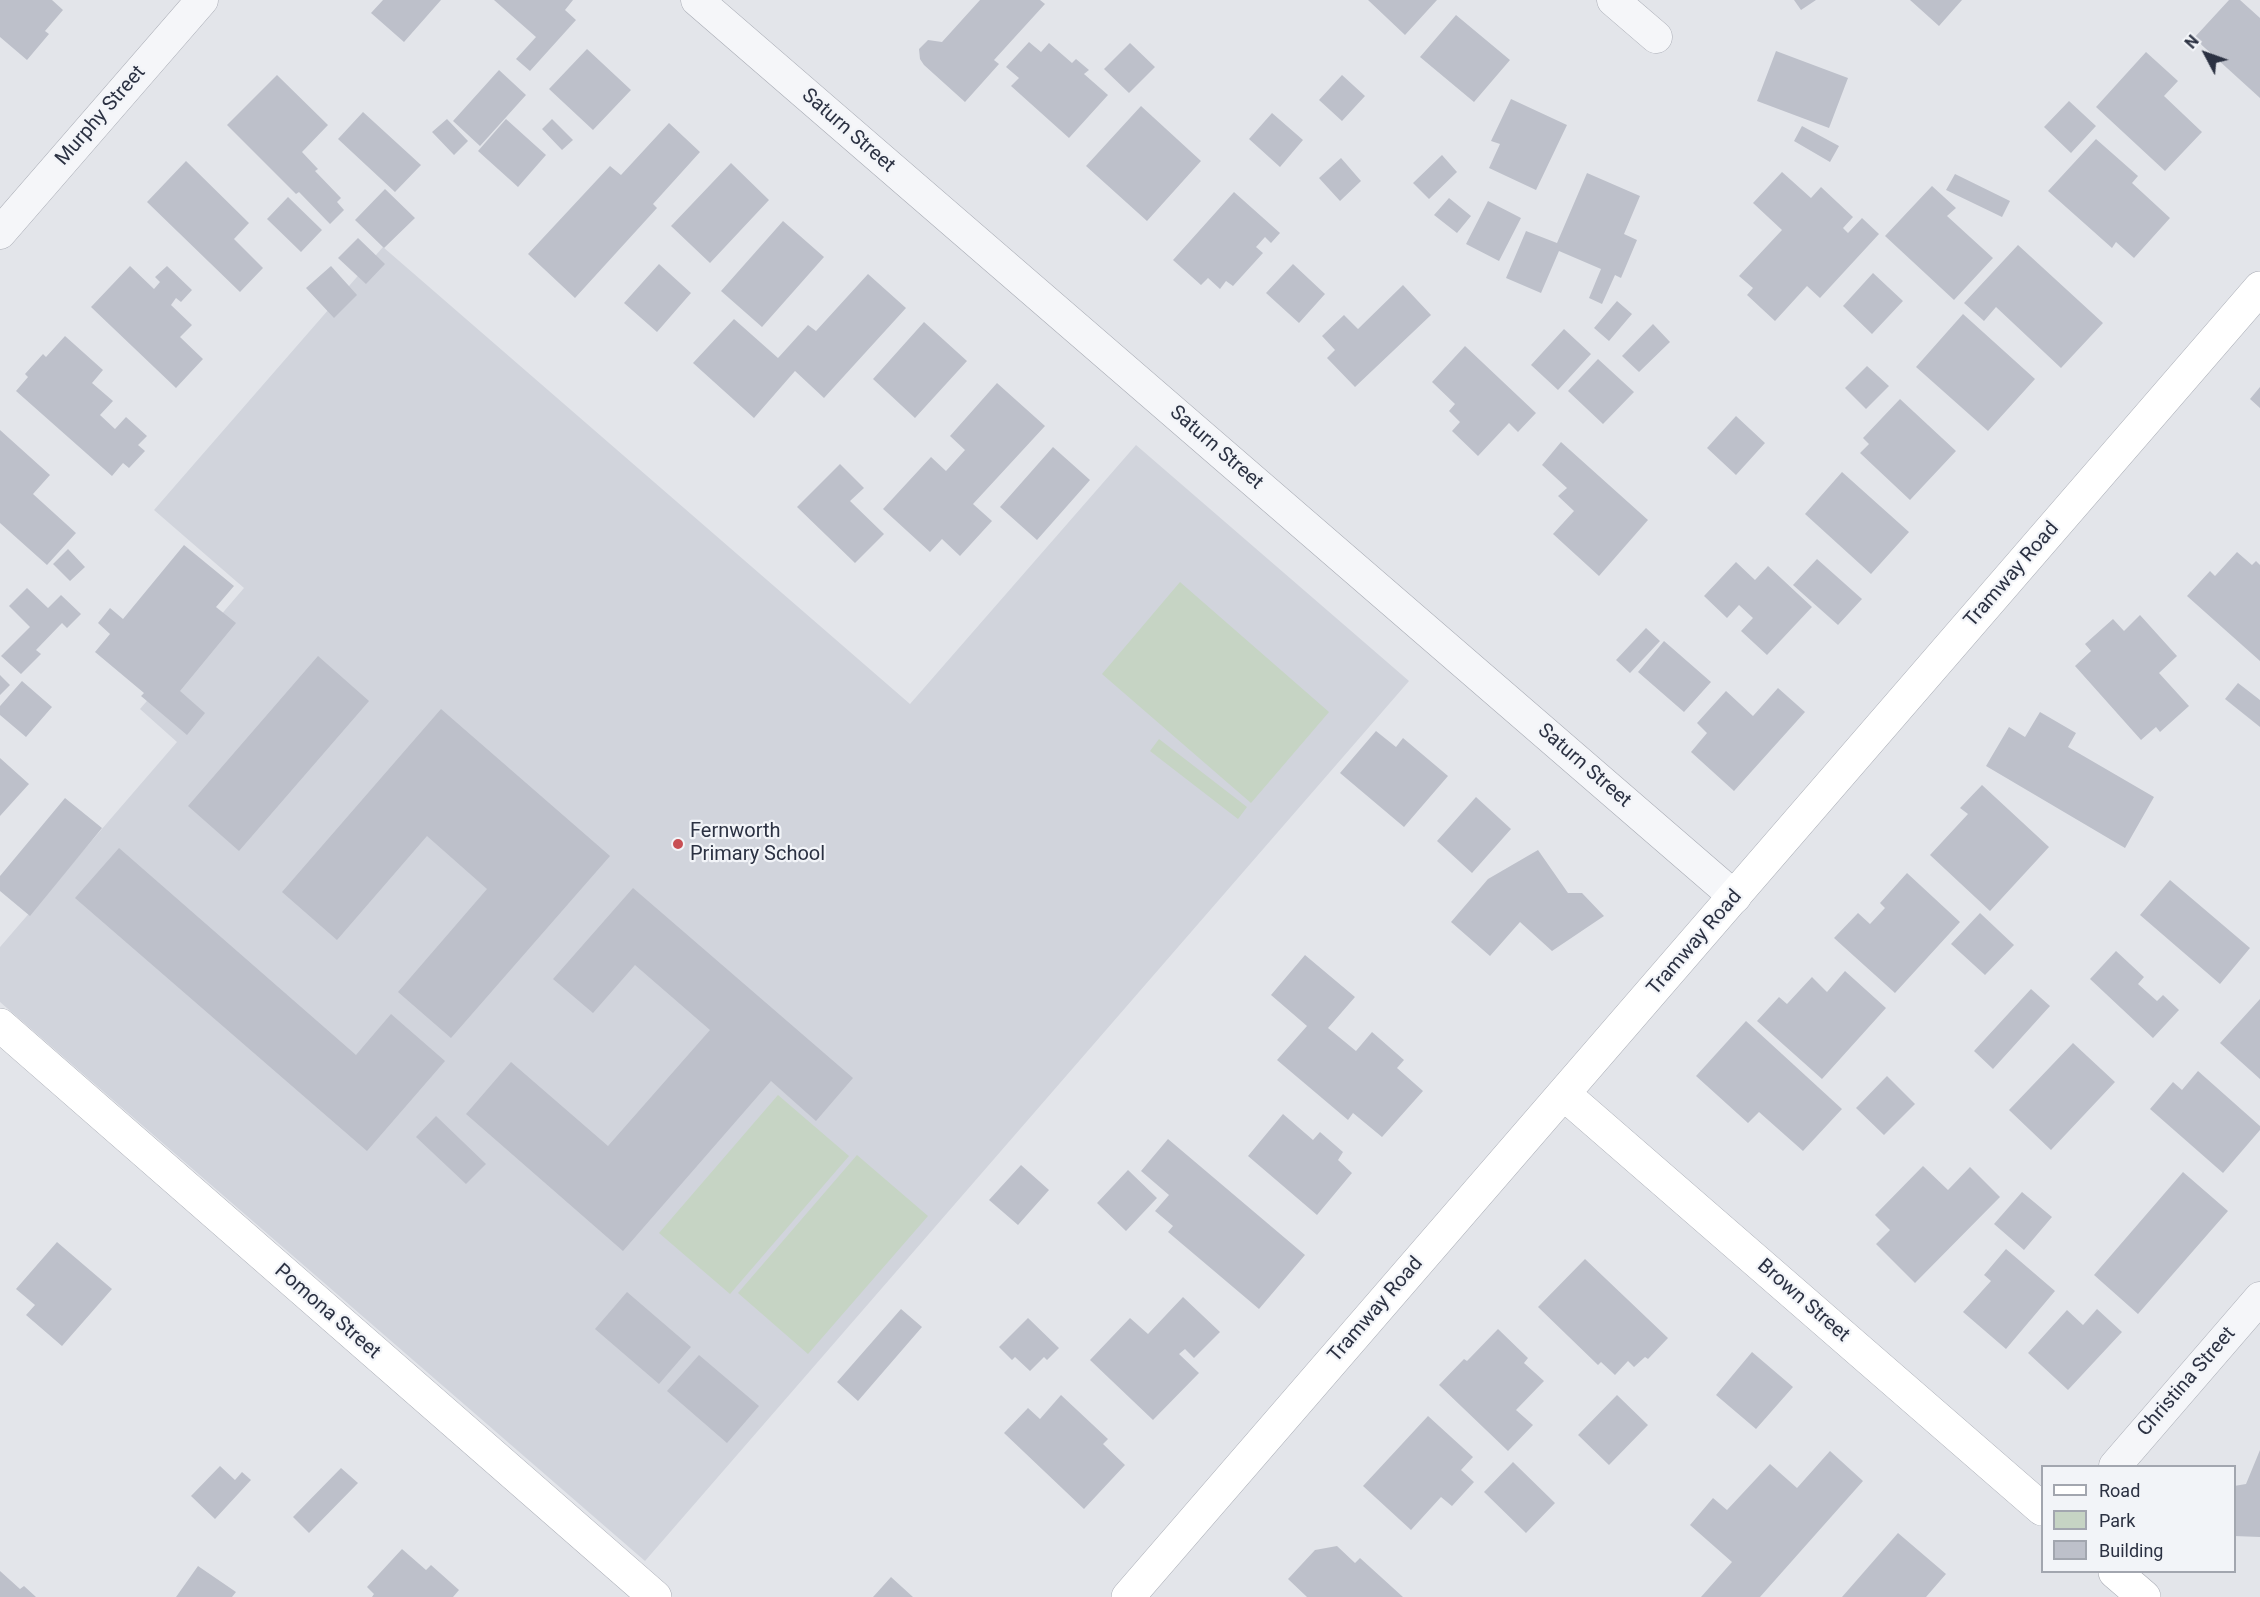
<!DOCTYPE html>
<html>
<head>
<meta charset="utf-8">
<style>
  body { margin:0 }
  #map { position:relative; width:2260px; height:1597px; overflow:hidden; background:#e3e5ea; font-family:Roboto,sans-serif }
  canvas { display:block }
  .legend { position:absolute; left:2041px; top:1465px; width:195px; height:108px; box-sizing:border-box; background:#f2f4f8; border:2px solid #a2a6af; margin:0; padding:8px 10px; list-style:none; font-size:18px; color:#2b3142 }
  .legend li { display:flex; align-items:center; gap:12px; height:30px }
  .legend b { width:30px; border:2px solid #a2a6af }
  .north { position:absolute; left:2176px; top:24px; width:60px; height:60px; -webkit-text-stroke:4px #f2f4f8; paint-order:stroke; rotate:311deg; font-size:16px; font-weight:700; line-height:24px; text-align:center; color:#2b3142 }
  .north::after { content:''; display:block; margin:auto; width:21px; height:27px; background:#2b3142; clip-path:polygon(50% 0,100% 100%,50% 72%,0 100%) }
</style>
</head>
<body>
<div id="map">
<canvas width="2260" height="1597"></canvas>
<ul class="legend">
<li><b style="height:8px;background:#fff"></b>Road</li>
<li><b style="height:16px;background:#c6d4c4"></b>Park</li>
<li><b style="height:16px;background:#bdc0ca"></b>Building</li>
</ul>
<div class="north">N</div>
</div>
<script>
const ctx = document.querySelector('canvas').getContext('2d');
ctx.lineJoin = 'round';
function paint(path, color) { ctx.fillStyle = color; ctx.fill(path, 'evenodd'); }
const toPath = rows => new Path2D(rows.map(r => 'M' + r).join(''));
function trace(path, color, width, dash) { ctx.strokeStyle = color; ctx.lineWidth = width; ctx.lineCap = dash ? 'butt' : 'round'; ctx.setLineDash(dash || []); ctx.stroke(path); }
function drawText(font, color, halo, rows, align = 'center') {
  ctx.font = font + ' Roboto,sans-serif'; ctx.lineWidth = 4.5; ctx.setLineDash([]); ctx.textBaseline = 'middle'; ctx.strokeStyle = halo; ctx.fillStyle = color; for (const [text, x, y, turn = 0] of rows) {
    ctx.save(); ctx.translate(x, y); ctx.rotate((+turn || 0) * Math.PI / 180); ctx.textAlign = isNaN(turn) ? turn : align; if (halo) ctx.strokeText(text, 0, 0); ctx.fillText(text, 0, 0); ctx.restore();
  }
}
const built = toPath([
  [383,247,910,704,1136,445,1409,681,645,1561,0,1002,0,947,177,742,140,709,244,588,154,510]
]);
const green = toPath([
  [1180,582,1329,712,1251,803,1102,674],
  [1159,739,1247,807,1238,819,1150,751],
  [778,1095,849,1156,730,1294,659,1233],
  [857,1155,928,1216,808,1354,738,1293]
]);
const building = toPath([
  [0,0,52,0,63,10,45,31,49,34,27,60,0,37],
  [383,0,441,0,404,42,371,13],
  [494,0,573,0,565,10,576,20,530,71,516,59,536,37],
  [980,0,1040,0,1045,4,994,60,999,64,965,102,924,65,920,59,919,49,928,40,942,42],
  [1368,0,1437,0,1405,35],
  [1794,0,1816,0,1801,10],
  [1910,0,1962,0,1939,26],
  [2229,0,2240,0,2260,18,2260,98,2194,38],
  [1456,15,1510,60,1474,102,1420,57],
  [1029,42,1041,52,1049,43,1072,63,1076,59,1089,70,1084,74,1108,95,1069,138,1011,86,1019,78,1006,67],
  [1130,43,1155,67,1129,93,1104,69],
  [587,49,631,90,593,130,549,89],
  [1776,51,1848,78,1829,128,1757,101],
  [2146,52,2178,81,2164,96,2202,132,2165,171,2096,107],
  [499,70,526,95,480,146,453,121],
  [277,75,328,125,302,152,318,169,315,171,341,198,337,202,344,210,330,224,299,192,296,194,227,125],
  [1342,75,1365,96,1342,121,1319,100],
  [1511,99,1567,125,1536,190,1489,168,1500,144,1491,141],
  [2069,101,2096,126,2071,153,2044,127],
  [1141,106,1201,161,1147,221,1086,166],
  [363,112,421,165,395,192,338,139],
  [1272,113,1303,140,1280,167,1249,139],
  [447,119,468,141,454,155,432,132],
  [506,119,546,155,518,187,478,151],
  [552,119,573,140,562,150,542,129],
  [669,123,700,152,653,204,657,208,575,298,528,254,610,166,621,175],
  [1802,126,1839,146,1830,162,1794,141],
  [2096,139,2138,176,2132,183,2170,218,2134,258,2116,242,2112,248,2048,191],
  [1442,155,1457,172,1429,199,1413,183],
  [1341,158,1361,181,1340,201,1319,178],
  [186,161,249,223,234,239,263,268,240,292,147,202],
  [731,163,769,200,710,263,671,226],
  [1782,172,1811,198,1821,187,1853,217,1843,228,1848,233,1862,218,1879,234,1820,298,1807,286,1775,321,1747,295,1753,288,1739,276,1782,230,1753,203],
  [1587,173,1640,196,1624,234,1637,240,1621,278,1615,275,1602,304,1589,298,1601,269,1559,251,1541,293,1506,278,1526,231,1557,243],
  [1955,174,2010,201,2002,217,1946,190],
  [1932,186,1956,208,1947,216,1993,258,1954,300,1885,236],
  [385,189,415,218,384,248,355,220],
  [1234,192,1280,233,1271,243,1265,237,1256,247,1263,253,1233,286,1226,281,1220,289,1208,278,1201,285,1173,260],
  [288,197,322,230,301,252,267,219],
  [1449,198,1471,216,1457,233,1434,215],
  [1488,201,1521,218,1499,261,1466,244],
  [783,221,824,257,762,327,721,291],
  [358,238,385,264,366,284,338,258],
  [2018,245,2103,323,2061,368,1996,307,1984,321,1964,303],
  [659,264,691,293,657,332,624,303],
  [1293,264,1325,294,1299,323,1266,293],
  [130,266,154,289,160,282,155,277,167,266,192,290,181,302,176,298,171,305,192,325,180,337,203,359,176,388,91,307],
  [331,266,357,295,334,318,306,288],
  [1873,273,1903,301,1872,334,1843,306],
  [868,274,906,308,824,398,795,371,754,418,693,363,734,319,778,358,808,325,816,331],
  [1403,285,1431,315,1355,387,1327,358,1335,350,1322,336,1344,315,1358,329],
  [1617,301,1632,314,1609,341,1594,328],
  [1963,314,2035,379,1988,431,1916,367],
  [924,322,967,361,915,418,873,379],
  [1653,324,1670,342,1639,372,1622,356],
  [1564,329,1591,354,1558,390,1531,365],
  [65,336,103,370,92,383,113,401,100,415,115,429,126,417,147,436,138,445,145,451,129,468,123,463,112,476,16,391,28,377,25,374,43,354,46,357],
  [1465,346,1536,413,1518,432,1509,423,1478,456,1452,431,1460,422,1449,411,1455,404,1432,382],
  [1598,359,1634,392,1603,424,1568,391],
  [1867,366,1889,386,1866,409,1845,388],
  [997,383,1045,426,973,504,992,521,960,556,942,539,930,552,883,509,931,457,946,471,965,450,950,436],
  [2260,387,2260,408,2250,399],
  [1900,399,1956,451,1910,500,1860,453,1869,444,1863,438],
  [1736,416,1765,443,1736,475,1707,448],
  [0,430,50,475,33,494,76,533,47,565,0,523],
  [1561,442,1648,520,1599,576,1553,534,1574,511,1558,496,1567,488,1542,465],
  [1053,447,1090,480,1037,540,1000,507],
  [840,464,864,488,850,501,884,534,855,563,797,507],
  [1842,472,1909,532,1871,574,1805,514],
  [184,545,234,586,216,607,236,623,180,691,205,713,187,735,141,696,144,693,95,652,110,634,98,623,110,608,123,619],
  [68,549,85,567,70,581,53,564],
  [2237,552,2252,565,2256,561,2260,565,2260,661,2187,596,2210,571,2215,576],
  [1817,559,1862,599,1838,625,1793,585],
  [1736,562,1755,580,1768,566,1812,607,1767,655,1741,631,1753,618,1739,605,1727,618,1704,596],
  [27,588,48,608,61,595,81,614,67,628,62,623,36,650,41,654,21,674,1,656,30,627,9,606],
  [2140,615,2177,656,2159,673,2189,706,2160,732,2156,727,2141,740,2075,666,2091,651,2085,644,2113,619,2124,631],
  [1646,628,1660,641,1630,673,1616,660],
  [1664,641,1711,682,1684,712,1638,672],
  [318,656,369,701,239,851,188,806],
  [0,675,10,685,0,695],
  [22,681,52,707,26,737,0,715,0,706],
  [2238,683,2260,700,2260,727,2225,699],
  [1778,688,1805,712,1734,791,1691,752,1707,733,1697,723,1726,691,1753,716],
  [441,709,610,856,451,1038,398,992,487,889,427,836,337,940,282,892],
  [2040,712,2076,733,2068,747,2154,797,2125,848,1986,766,2009,727,2025,737],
  [1376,731,1396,747,1403,738,1448,776,1404,827,1340,773],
  [0,758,29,784,0,816],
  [1982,785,2049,847,1990,911,1930,855,1968,814,1960,808],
  [1476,797,1511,829,1472,873,1437,841],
  [65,798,102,828,30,916,0,891,0,876],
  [119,848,356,1055,391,1014,445,1061,367,1151,75,898],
  [1538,850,1568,893,1582,893,1604,916,1552,951,1520,922,1490,956,1451,922,1488,879],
  [1907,873,1960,922,1895,993,1834,938,1858,913,1870,924,1885,908,1880,903],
  [2170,880,2250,948,2220,984,2140,915],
  [633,888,853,1078,816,1121,771,1081,623,1251,466,1114,511,1062,608,1146,710,1030,635,965,593,1013,553,979],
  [1980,913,2014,945,1985,975,1951,944],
  [2116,951,2144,977,2138,984,2157,1001,2163,995,2179,1010,2153,1038,2090,979],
  [1305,955,1355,997,1328,1028,1356,1051,1372,1032,1404,1060,1397,1068,1423,1091,1382,1137,1353,1113,1348,1120,1277,1060,1307,1026,1271,995],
  [1845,971,1886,1008,1822,1079,1757,1021,1779,997,1787,1004,1812,977,1827,992],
  [2031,989,2050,1006,1993,1069,1974,1051],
  [2260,999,2260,1079,2220,1043],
  [1746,1021,1842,1109,1803,1151,1759,1112,1748,1123,1696,1076],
  [2073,1043,2115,1082,2051,1150,2009,1110],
  [2198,1071,2260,1126,2260,1130,2223,1173,2150,1109,2173,1082,2182,1090],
  [1887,1076,1915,1104,1884,1135,1856,1108],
  [1283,1114,1313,1140,1320,1132,1343,1152,1338,1160,1352,1173,1317,1215,1248,1156],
  [436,1116,486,1164,466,1184,416,1137],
  [1168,1139,1305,1255,1259,1309,1168,1232,1173,1226,1155,1211,1169,1195,1141,1171],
  [1021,1165,1049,1190,1018,1225,989,1200],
  [1923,1166,1948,1190,1970,1167,2000,1197,1915,1283,1876,1244,1890,1230,1875,1215],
  [1128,1170,1157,1198,1126,1231,1097,1203],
  [2183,1172,2228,1211,2138,1314,2094,1275],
  [2022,1192,2052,1217,2024,1250,1994,1224],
  [57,1242,112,1289,62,1346,26,1315,35,1305,16,1289],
  [2006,1249,2055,1291,2006,1349,1963,1312,1991,1281,1984,1275],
  [1585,1259,1668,1338,1648,1359,1645,1357,1634,1367,1628,1361,1615,1375,1601,1362,1598,1365,1538,1307],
  [627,1292,691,1347,659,1384,595,1329],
  [1183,1297,1220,1332,1194,1358,1185,1349,1179,1354,1199,1373,1153,1420,1090,1360,1130,1318,1148,1334],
  [901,1309,922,1327,858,1401,837,1382],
  [2097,1309,2122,1332,2068,1390,2028,1353,2067,1310,2083,1325],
  [1028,1318,1059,1348,1047,1360,1044,1357,1030,1371,1015,1357,1012,1360,999,1347],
  [1498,1329,1528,1358,1524,1363,1544,1381,1516,1410,1533,1425,1508,1451,1439,1385,1464,1359,1467,1361],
  [1752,1352,1793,1387,1756,1429,1716,1395],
  [699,1355,759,1406,727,1443,667,1391],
  [1061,1395,1108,1439,1103,1444,1125,1465,1084,1509,1004,1433,1028,1408,1040,1419],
  [1617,1395,1648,1425,1609,1465,1578,1435],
  [1428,1416,1473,1457,1461,1470,1474,1482,1452,1506,1441,1497,1411,1530,1363,1486],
  [2260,1450,2260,1537,2234,1536,2234,1486,2246,1484],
  [1830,1451,1863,1481,1760,1597,1701,1597,1732,1562,1690,1525,1713,1498,1727,1510,1770,1464,1797,1488],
  [1513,1462,1555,1503,1526,1533,1484,1492],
  [220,1466,235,1480,242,1472,251,1480,215,1519,191,1496],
  [341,1468,358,1483,309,1533,293,1517],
  [1898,1533,1946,1574,1926,1597,1842,1597],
  [1337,1546,1355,1563,1360,1558,1403,1597,1307,1597,1288,1579,1315,1550],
  [402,1549,426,1570,431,1565,459,1590,453,1597,372,1597,374,1594,367,1587],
  [198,1566,236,1592,232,1597,176,1597],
  [0,1571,20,1589,24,1586,36,1597,0,1597],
  [891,1577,913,1597,873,1597]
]);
const street = toPath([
  [697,0,1735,897],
  [1613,0,1656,37],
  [0,233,202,0],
  [2115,1466,2260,1298]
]);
const secondary = toPath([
  [0,1025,655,1597],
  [1564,1094,2042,1509],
  [2115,1572,2144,1597],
  [1128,1597,2260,288]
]);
const markers = [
  [678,844,6,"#c84f54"]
];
const streetNames = [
  ["Murphy Street",101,116,-49],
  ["Saturn Street",848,131,41],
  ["Saturn Street",1216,448,41],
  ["Tramway Road",2012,575,-49],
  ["Saturn Street",1584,766,41],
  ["Tramway Road",1695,943,-49],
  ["Brown Street",1803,1301,41],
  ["Tramway Road",1376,1310,-49],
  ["Pomona Street",327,1312,41],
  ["Christina Street",2187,1382,-49]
];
const poiNames = [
  ["Fernworth",690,832],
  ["Primary School",690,855]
];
paint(built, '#d1d4dc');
paint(green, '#c6d4c4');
paint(building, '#bdc0ca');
trace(street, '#a8abb4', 33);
trace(secondary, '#a8abb4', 34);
trace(street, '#f5f6f9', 32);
trace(secondary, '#fff', 33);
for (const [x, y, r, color] of markers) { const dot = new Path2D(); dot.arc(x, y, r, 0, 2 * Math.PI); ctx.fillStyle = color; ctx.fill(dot); trace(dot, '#f2f4f8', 2); }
drawText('20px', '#2b3142', '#f2f4f8', streetNames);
drawText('20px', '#2b3142', '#f2f4f8', poiNames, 'left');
</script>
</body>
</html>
